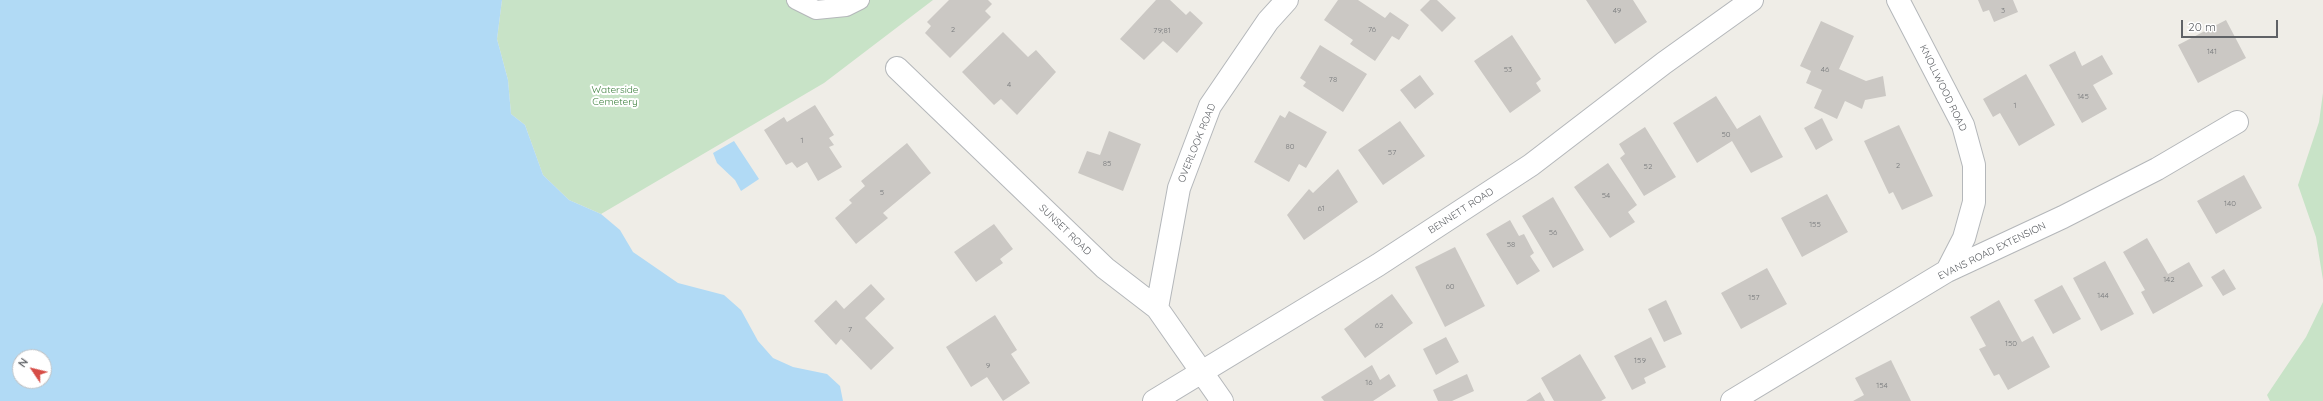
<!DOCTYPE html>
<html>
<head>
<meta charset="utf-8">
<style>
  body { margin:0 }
  #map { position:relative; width:2323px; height:401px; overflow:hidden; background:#efede7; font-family:Quicksand,sans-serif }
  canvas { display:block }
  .north { position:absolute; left:12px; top:349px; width:40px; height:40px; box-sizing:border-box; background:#fff; border:1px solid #bfc0c2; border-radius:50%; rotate:305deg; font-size:11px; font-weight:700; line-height:16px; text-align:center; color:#5f6266 }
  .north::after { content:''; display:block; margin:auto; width:14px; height:18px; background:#d64d47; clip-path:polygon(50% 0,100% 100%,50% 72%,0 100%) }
  .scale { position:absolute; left:2181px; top:20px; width:97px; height:18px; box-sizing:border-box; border:2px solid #5f6266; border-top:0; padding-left:5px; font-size:12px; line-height:14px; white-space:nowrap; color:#5f6266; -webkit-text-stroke:3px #fff; paint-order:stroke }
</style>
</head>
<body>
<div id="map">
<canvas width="2323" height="401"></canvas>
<div class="north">N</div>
<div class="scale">20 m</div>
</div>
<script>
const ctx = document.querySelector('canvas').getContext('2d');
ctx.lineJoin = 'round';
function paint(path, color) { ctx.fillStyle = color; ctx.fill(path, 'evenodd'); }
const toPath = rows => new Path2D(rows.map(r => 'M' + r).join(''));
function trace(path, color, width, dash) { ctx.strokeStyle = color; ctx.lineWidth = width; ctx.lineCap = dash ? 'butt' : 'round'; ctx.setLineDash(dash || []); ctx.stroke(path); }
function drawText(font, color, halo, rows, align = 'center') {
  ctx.font = font + ' Quicksand,sans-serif'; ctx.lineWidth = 4; ctx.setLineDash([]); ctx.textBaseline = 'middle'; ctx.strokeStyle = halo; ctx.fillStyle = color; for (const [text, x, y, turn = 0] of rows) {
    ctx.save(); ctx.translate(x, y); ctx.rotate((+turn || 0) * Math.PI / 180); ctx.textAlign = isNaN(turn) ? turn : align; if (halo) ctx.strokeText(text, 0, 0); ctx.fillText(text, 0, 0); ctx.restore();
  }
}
const green = toPath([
  [502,0,933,0,824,83,601,214,569,200,543,175,525,125,511,114,508,80,497,39],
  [2323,93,2323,280,2316,237,2298,185,2319,122],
  [2323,302,2323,401,2270,401,2267,395,2306,337]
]);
const water = toPath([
  [0,0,502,0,497,39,508,80,511,114,525,125,543,175,569,200,601,214,620,230,633,252,678,283,724,295,741,310,758,341,773,358,793,367,827,374,840,386,843,401,0,401],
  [20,357,44,357,44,381,20,381],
  [734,141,759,179,741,191,735,180,717,163,713,153]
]);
const building = toPath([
  [949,0,988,0,992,4,985,11,991,17,950,58,925,33,931,26,927,22],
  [1156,0,1170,0,1186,15,1190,11,1203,23,1177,53,1163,41,1144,60,1120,39],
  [1338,0,1358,0,1385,18,1390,12,1409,25,1399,40,1392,36,1375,61,1350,44,1353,40,1324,20],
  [1430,0,1437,0,1456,18,1442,32,1420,10],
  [1586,0,1633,0,1647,22,1615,44],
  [1978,0,2013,0,2018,12,1994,22,1989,10,1983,12],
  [2226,20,2246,58,2198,83,2178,45],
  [1821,21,1854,36,1839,69,1866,81,1883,76,1886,96,1865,100,1862,109,1845,101,1837,119,1814,108,1822,90,1806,83,1811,71,1800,66],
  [1003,32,1028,57,1036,50,1056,72,1017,115,1001,99,994,105,962,72],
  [1512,35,1541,79,1536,83,1541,91,1510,113,1474,61],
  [1320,45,1367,74,1343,112,1303,86,1306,82,1300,78],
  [2075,51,2082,66,2102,55,2113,74,2093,85,2107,109,2082,123,2049,65],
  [2026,74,2055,125,2019,146,2000,113,1993,117,1983,99],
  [1420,75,1434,94,1415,109,1400,90],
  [1716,96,1737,129,1760,115,1783,157,1751,173,1732,141,1697,163,1673,123],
  [815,105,834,135,829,138,834,145,829,147,842,167,818,181,807,162,797,168,792,162,786,165,764,130,784,117,787,122],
  [1289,111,1327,132,1306,168,1299,164,1289,182,1254,162,1280,115,1285,118],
  [1822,118,1833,140,1816,150,1804,128],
  [1400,121,1425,156,1383,185,1358,150],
  [1899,125,1933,196,1902,210,1893,192,1889,194,1864,141],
  [1645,127,1676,177,1644,196,1620,158,1625,154,1619,144],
  [1109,131,1141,144,1123,191,1078,173,1087,151,1100,155],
  [907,143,931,173,883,213,888,218,856,244,835,218,852,203,849,200,865,186,861,181],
  [1608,163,1637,205,1628,212,1635,222,1610,238,1574,187],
  [1338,169,1358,202,1304,240,1287,215,1309,189,1313,193],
  [2244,175,2262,208,2216,234,2197,201],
  [1827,194,1848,232,1802,257,1781,218],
  [1553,197,1584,250,1553,268,1522,216],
  [1510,220,1519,236,1524,234,1534,253,1530,256,1540,271,1517,285,1486,234],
  [994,224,1013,249,1000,259,1003,263,976,282,954,252],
  [2147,238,2168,274,2189,262,2203,286,2153,314,2141,292,2145,290,2123,252],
  [1455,247,1485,306,1445,327,1415,267],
  [2105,261,2134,314,2101,331,2073,278],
  [1767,268,1787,304,1741,329,1721,293],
  [2224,269,2236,289,2223,296,2211,277],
  [871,284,885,299,865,318,894,348,871,370,841,339,836,345,814,321,836,300,844,309],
  [2062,285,2081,319,2053,334,2034,300],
  [1392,294,1413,323,1365,358,1344,329],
  [1666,300,1682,334,1664,342,1648,309],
  [1999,300,2022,342,2033,336,2050,367,2008,390,1999,374,1994,376,1979,349,1986,346,1970,317],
  [995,315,1017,350,1011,354,1030,383,1003,401,987,377,971,387,946,347],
  [1446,337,1459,362,1436,375,1423,349],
  [1651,337,1666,367,1644,378,1646,383,1632,390,1614,356],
  [1580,354,1606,398,1601,401,1554,401,1541,378],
  [1891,360,1911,401,1853,401,1864,395,1855,378],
  [1372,365,1380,380,1389,374,1396,386,1373,401,1324,401,1321,397],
  [1467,374,1474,391,1452,401,1438,401,1433,390],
  [1540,392,1545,401,1526,401]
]);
const service = toPath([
  [796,0,816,10,846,7,860,0]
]);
const minor = toPath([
  [1898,0,1963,125,1974,165,1974,202,1964,238,1947,271],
  [897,68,1105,268,1157,308,1222,401],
  [1157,308,1179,188,1210,106,1268,21,1287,0],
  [1154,401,1378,265,1531,165,1664,63,1752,0],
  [1732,401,1947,271,2063,217,2157,169,2237,122]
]);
const numberNames = [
  ["49",1617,11],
  ["3",2003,11],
  ["2",953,30],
  ["76",1372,30],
  ["79;81",1162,31],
  ["141",2212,52],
  ["53",1508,70],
  ["46",1825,70],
  ["78",1333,80],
  ["4",1009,85],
  ["145",2083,97],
  ["1",2015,106],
  ["50",1726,135],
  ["1",802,141],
  ["80",1290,147],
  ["57",1392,153],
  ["85",1107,164],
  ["2",1898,166],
  ["52",1648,167],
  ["5",882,193],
  ["54",1606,196],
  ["140",2230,204],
  ["61",1321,209],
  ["155",1815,225],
  ["56",1553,233],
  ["58",1511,245],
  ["142",2169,280],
  ["60",1450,287],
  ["144",2103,296],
  ["157",1754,298],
  ["62",1379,326],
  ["7",850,330],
  ["150",2011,344],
  ["159",1640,361],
  ["9",988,366],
  ["16",1369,383],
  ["154",1882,386]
];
const streetNames = [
  ["KNOLLWOOD ROAD",1943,88,64],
  ["OVERLOOK ROAD",1197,143,-68],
  ["BENNETT ROAD",1461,211,-33],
  ["SUNSET ROAD",1065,230,44],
  ["EVANS ROAD EXTENSION",1992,251,-26]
];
const parkNames = [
  ["Waterside",615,90],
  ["Cemetery",615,102]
];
paint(green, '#c8e3c7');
paint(water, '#b1daf5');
paint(building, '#cbc8c4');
trace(service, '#b4b7ba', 20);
trace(minor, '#b4b7ba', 24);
trace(service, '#fff', 18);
trace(minor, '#fff', 22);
drawText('8px', '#7a7c7e', null, numberNames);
drawText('10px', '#5f6266', '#fff', streetNames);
drawText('10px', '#418342', '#fff', parkNames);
</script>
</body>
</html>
